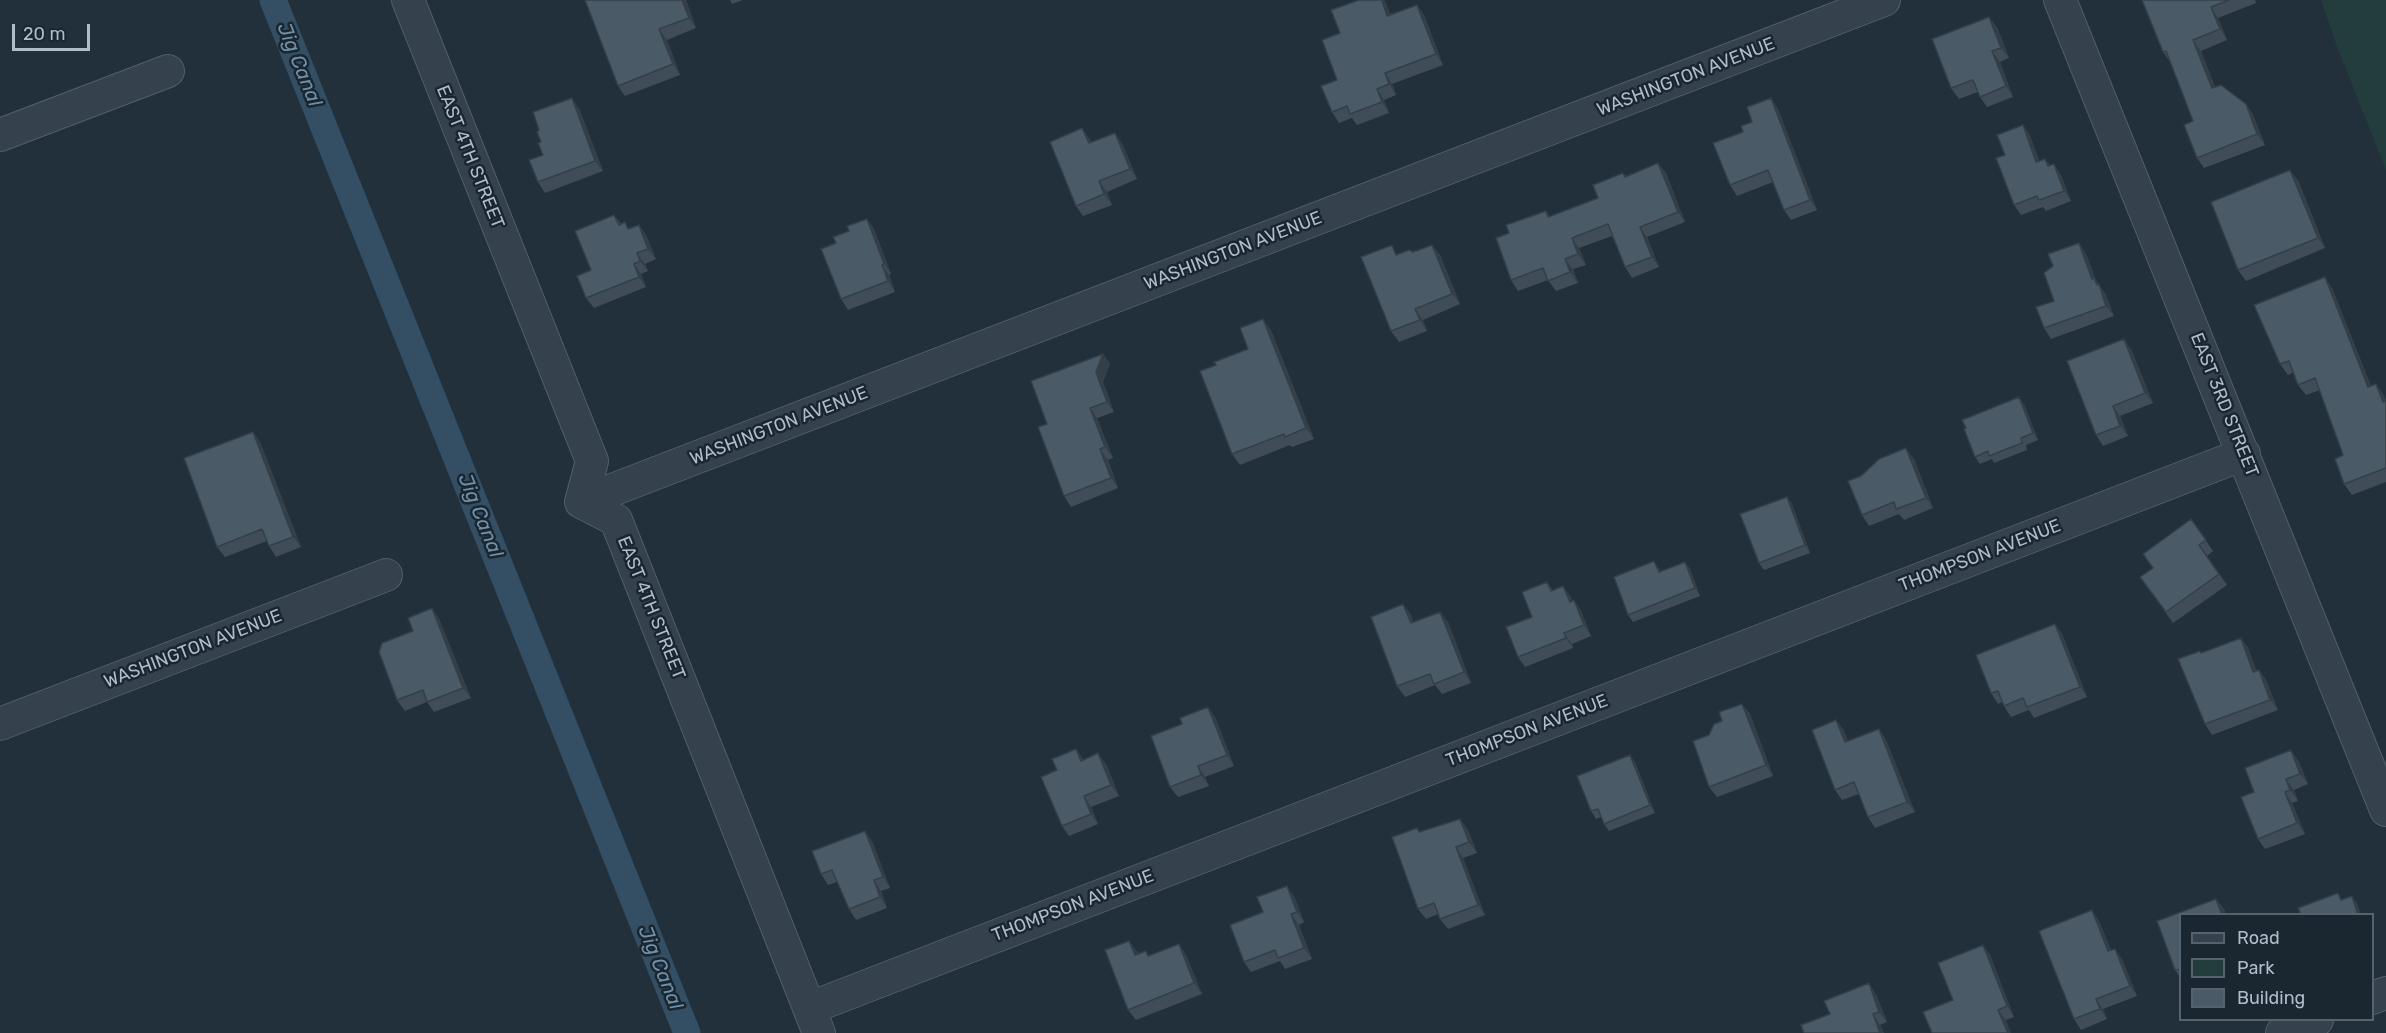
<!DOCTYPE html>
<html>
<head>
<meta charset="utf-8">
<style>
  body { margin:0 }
  #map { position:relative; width:2386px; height:1033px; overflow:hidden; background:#21303b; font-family:Rubik,sans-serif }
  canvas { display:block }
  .legend { position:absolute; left:2179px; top:913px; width:195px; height:108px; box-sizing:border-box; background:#1a2630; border:2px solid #56626d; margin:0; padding:8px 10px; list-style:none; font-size:18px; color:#b0bcc8 }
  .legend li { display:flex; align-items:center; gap:12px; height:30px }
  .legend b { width:30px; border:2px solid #56626d }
  .scale { position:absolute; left:12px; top:24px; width:78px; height:27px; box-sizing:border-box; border:3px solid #b0bcc8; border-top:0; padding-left:8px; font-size:18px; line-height:21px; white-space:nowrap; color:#b0bcc8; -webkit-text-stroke:4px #1a2630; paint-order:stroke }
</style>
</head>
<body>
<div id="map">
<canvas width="2386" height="1033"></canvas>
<ul class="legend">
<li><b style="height:8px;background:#35414c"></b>Road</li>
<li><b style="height:16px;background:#233c3c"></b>Park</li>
<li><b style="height:16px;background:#4a5a67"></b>Building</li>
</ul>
<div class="scale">20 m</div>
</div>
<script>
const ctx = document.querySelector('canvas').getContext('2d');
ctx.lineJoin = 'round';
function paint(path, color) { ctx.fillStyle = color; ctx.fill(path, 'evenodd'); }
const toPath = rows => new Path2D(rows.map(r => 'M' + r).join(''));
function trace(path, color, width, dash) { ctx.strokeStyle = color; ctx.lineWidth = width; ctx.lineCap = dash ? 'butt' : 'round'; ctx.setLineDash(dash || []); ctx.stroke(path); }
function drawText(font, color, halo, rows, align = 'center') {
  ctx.font = font + ' Rubik,sans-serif'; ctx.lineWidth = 5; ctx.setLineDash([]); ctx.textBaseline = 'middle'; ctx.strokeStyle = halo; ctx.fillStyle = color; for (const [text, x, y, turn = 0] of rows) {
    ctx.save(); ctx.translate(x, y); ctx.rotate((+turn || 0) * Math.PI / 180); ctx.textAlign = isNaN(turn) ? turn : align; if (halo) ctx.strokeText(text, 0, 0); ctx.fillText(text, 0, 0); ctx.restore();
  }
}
const green = toPath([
  [2321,0,2386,0,2386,170,2337,47]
]);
const canal = toPath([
  [273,0,687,1033]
]);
const street = toPath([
  [408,0,592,461,581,502,616,520,819,1033],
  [2060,0,2386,810],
  [0,135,168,71],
  [581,502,1884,0],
  [0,724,386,575],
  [2372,998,2386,993],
  [810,1008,2244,454],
  [2282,1033,2317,1020]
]);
const wall = toPath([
  [585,0,686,0,696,28,667,40,680,75,625,96,618,86],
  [730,0,743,0,732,4],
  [1359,0,1384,0,1390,14,1417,5,1424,15,1443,65,1392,84,1396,95,1384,100,1389,113,1357,125,1352,118,1339,123,1332,112,1337,80,1340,33],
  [2142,0,2255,0,2256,3,2218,18,2227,40,2201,51,2215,87,2246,104,2253,115,2265,145,2204,168,2197,158,2193,121,2170,62,2163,52],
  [1997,27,2009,58,2000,62,2013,97,1987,107,1980,97,1978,92,1959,99,1951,88],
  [1771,98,1778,109,1817,210,1791,220,1784,210,1773,182,1737,196,1730,185,1743,132,1752,122],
  [579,108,603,171,545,193,538,182,543,155,541,142],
  [2023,125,2030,136,2039,161,2045,159,2050,166,2061,175,2071,201,2046,211,2043,207,2021,215,2014,205,2005,155],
  [1090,139,1091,142,1122,143,1137,179,1107,192,1112,205,1083,216,1076,206],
  [1658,163,1666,173,1685,222,1647,237,1659,267,1632,278,1625,267,1612,236,1579,248,1586,265,1573,269,1578,283,1556,291,1548,280,1518,291,1511,280,1546,211,1550,217,1598,198,1623,173,1626,176],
  [2298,180,2325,248,2246,281,2238,270],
  [614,215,621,224,629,228,639,225,646,235,656,259,645,264,648,271,641,274,646,287,594,308,586,298,591,270],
  [867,219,874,229,891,274,889,275,895,292,848,310,841,299,849,231],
  [1432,245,1440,255,1460,304,1423,320,1427,331,1399,342,1391,331,1398,254,1413,252],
  [2086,254,2096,280,2106,295,2114,316,2051,339,2044,328,2054,301],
  [2332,288,2371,386,2376,384,2383,394,2386,401,2386,482,2352,495,2344,484,2343,455,2320,390,2306,395,2298,385,2294,372,2288,375,2280,364],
  [1271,330,1314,439,1292,447,1290,445,1240,465,1232,454,1216,365,1248,349],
  [2131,349,2153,403,2120,416,2128,436,2103,446,2096,435],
  [1103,354,1110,364,1103,382,1114,412,1097,418,1113,458,1108,460,1118,488,1071,507,1064,496,1047,424],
  [2024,404,2038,440,2026,445,2027,450,1994,463,1992,459,1980,464,1975,457],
  [253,432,260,442,301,547,276,557,269,546,267,541,225,557,217,547],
  [1914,459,1933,508,1904,520,1899,514,1869,526,1862,515],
  [1787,497,1792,504,1810,553,1764,570,1759,563],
  [2191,519,2213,551,2207,556,2227,585,2173,623,2140,577,2153,568],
  [1685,562,1690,569,1700,596,1633,622,1628,615,1659,568,1660,572],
  [1547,582,1553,591,1563,586,1572,601,1581,611,1591,636,1572,644,1573,648,1525,667,1518,657,1532,617],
  [1403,604,1411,615,1413,622,1448,622,1471,683,1442,694,1435,685,1405,697,1397,686],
  [432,608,439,619,471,698,434,712,427,702,405,711,397,700,413,631],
  [2055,624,2062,634,2087,697,2034,718,2029,710,2011,717,2004,706,2002,702,1998,704,1991,693],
  [2241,638,2248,648,2256,671,2259,670,2266,680,2278,710,2212,735,2205,724,2200,651,2201,653],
  [1742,704,1750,714,1773,776,1717,797,1709,787,1709,735,1722,721],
  [1208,707,1215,717,1234,766,1205,777,1209,786,1178,797,1170,787,1182,724],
  [1836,720,1844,731,1848,741,1879,729,1886,740,1915,812,1875,828,1868,817,1859,794,1842,800,1835,790],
  [1083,759,1106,764,1119,796,1091,807,1098,824,1069,836,1062,826],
  [2298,760,2308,784,2294,790,2298,801,2292,803,2305,834,2265,849,2258,839,2254,792],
  [1635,762,1655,813,1609,831,1604,824,1601,817,1596,819,1591,811],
  [1460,819,1468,830,1477,853,1463,858,1485,915,1448,929,1440,919,1438,914,1426,919,1418,909,1420,832],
  [872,841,890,888,881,891,887,908,856,920,849,909,837,882,828,885,821,874],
  [1294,896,1304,922,1299,925,1312,959,1285,969,1280,961,1251,972,1244,962,1263,912],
  [2216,899,2224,909,2226,915,2181,915,2181,978,2175,970,2157,921],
  [2099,921,2111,950,2122,959,2137,996,2103,1009,2107,1019,2081,1030,2074,1019],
  [1137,951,1138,954,1149,956,1186,955,1202,994,1136,1020,1128,1010],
  [1990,955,2014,1017,2006,1020,1953,1000],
  [1876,994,1887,1022,1880,1025,1884,1033,1804,1033]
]);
const shadedWall = toPath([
  [682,0,686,0,696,28,689,18],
  [1382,0,1384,0,1386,3,1395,26,1387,16],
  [1417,5,1424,15,1443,65,1436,54],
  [2211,7,2218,18,2227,40,2220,29],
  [1989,17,1997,27,2009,58,2001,48],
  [659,29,667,40,680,75,673,64],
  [2193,40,2201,51,2219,99,2212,88],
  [1992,51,2000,62,2013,97,2006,86],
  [1385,73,1392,84,1396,95,1389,84],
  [1377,89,1384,100,1389,113,1382,102],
  [572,98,579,108,603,171,595,161],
  [1771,98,1778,109,1817,210,1810,200],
  [2246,104,2253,115,2265,145,2257,134],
  [2023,125,2030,136,2044,172,2036,162],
  [1082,128,1090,139,1096,154,1089,143],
  [1115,133,1122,143,1137,179,1130,169],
  [1658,163,1666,173,1685,222,1678,212],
  [2054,164,2061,175,2071,201,2064,191],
  [2290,170,2298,180,2325,248,2318,238],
  [1099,181,1107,192,1112,205,1104,194],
  [867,219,874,229,891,274,884,264],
  [639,225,646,235,656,259,648,249],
  [1640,227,1647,237,1659,267,1652,257],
  [1572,238,1579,248,1586,265,1578,254],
  [2079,243,2086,254,2096,280,2106,295,2114,316,2106,306,2092,279],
  [1432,245,1440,255,1460,304,1452,294],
  [637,253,645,264,648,271,640,261],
  [1565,259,1573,269,1578,283,1570,272],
  [634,264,641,274,646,287,639,277],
  [882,265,889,275,895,292,888,281],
  [2325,277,2332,288,2375,397,2368,387],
  [1415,309,1423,320,1427,331,1420,320],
  [1263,319,1271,330,1314,439,1306,428],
  [2124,339,2131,349,2153,403,2145,393],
  [1103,354,1110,364,1103,382,1114,412,1107,402,1096,372],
  [2376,384,2383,394,2386,402,2383,402],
  [2019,397,2024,404,2038,440,2033,433],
  [2113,406,2120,416,2128,436,2120,426],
  [1090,408,1097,418,1113,458,1105,447],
  [253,432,260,442,301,547,293,537],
  [1906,448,1914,459,1933,508,1926,498],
  [1100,449,1108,460,1118,488,1111,478],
  [1787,497,1792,504,1810,553,1805,545],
  [1685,562,1690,569,1700,596,1695,588],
  [1563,586,1571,597,1577,612,1570,602],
  [1574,600,1581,611,1591,636,1584,625],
  [1403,604,1411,615,1418,634,1411,623],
  [432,608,439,619,471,698,463,688],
  [1440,612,1448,622,1471,683,1464,672],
  [2055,624,2062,634,2087,697,2080,687],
  [1564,633,1572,644,1573,648,1566,638],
  [2241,638,2248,648,2261,682,2253,672],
  [2259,670,2266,680,2278,710,2270,700],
  [1742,704,1750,714,1773,776,1766,765],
  [1208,707,1215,717,1234,766,1227,755],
  [1836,720,1844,731,1852,753,1845,742],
  [1879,729,1886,740,1915,812,1907,802],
  [1076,749,1084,760,1081,761],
  [2291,750,2298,760,2308,784,2300,774],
  [1098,753,1106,764,1119,796,1111,785],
  [1630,755,1635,762,1655,813,1650,805],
  [1198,766,1205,777,1209,786,1201,775],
  [2286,779,2294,790,2298,801,2290,790],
  [2285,792,2292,803,2305,834,2297,823],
  [1084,796,1091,807,1098,824,1091,814],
  [1460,819,1468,830,1477,853,1469,842],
  [865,831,872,841,890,888,883,877],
  [1456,847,1463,858,1485,915,1478,905],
  [874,880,881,891,887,908,880,897],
  [1287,886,1294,896,1304,922,1297,912],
  [2352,896,2357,903,2361,915,2358,915],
  [2216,899,2224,909,2226,915,2222,915],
  [2092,910,2099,921,2116,962,2108,951],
  [1291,914,1299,925,1312,959,1304,948],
  [1129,941,1137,951,1142,966,1135,955],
  [1179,944,1186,955,1202,994,1194,983],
  [1983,945,1990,955,2014,1017,2007,1006],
  [2115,949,2122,959,2137,996,2130,986],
  [1869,983,1876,994,1887,1022,1879,1012],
  [2096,999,2103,1009,2107,1019,2100,1009],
  [1998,1010,2006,1020,2011,1033,2008,1033],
  [1873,1014,1880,1025,1884,1033,1880,1033]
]);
const building = toPath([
  [585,0,682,0,689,18,659,29,673,64,618,86,585,0],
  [1359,0,1382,0,1387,16,1417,5,1436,54,1385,73,1389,84,1377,89,1382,102,1350,114,1347,106,1332,112,1321,86,1337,80,1322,40,1340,33,1331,10,1359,0],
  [2142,0,2229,0,2211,7,2220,29,2193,40,2212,88,2221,85,2246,104,2257,134,2197,158,2184,125,2193,121,2166,51,2163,52,2142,0],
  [1989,17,2001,48,1992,51,2006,86,1980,97,1973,80,1951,88,1932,39,1989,17],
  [572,98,595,161,538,182,529,160,543,155,538,143,541,142,537,132,539,130,533,112,572,98],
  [1771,98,1810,200,1784,210,1768,170,1730,185,1713,143,1743,132,1741,126,1752,122,1747,107,1771,98],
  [2023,125,2036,162,2045,159,2048,166,2054,164,2064,191,2039,200,2037,196,2014,205,1996,158,2005,155,1997,135,2023,125],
  [1082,128,1089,143,1115,133,1130,169,1099,181,1104,194,1076,206,1050,142,1082,128],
  [1658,163,1678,212,1640,227,1652,257,1625,267,1608,224,1572,238,1578,254,1565,259,1570,272,1548,281,1543,268,1511,280,1496,238,1509,233,1506,225,1546,211,1548,217,1598,198,1593,185,1623,173,1625,177,1658,163],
  [2290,170,2318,238,2238,270,2211,202,2290,170],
  [614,215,619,225,625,222,628,229,639,225,648,249,637,253,640,261,634,264,639,277,586,298,577,276,591,270,575,231,614,215],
  [867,219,884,264,882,265,888,281,841,299,821,249,836,243,833,237,849,231,847,226,867,219],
  [2079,243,2092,279,2094,278,2097,285,2099,284,2106,306,2044,328,2036,307,2054,301,2044,273,2053,266,2048,254,2079,243],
  [1392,245,1396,255,1409,250,1413,252,1432,245,1452,294,1415,309,1420,320,1391,331,1361,257,1392,245],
  [2325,277,2368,387,2376,384,2383,402,2386,401,2386,468,2344,484,2335,459,2343,455,2315,378,2298,385,2289,361,2280,364,2254,305,2325,277],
  [1263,319,1306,428,1285,437,1284,434,1232,454,1200,371,1216,365,1214,362,1248,349,1240,328,1263,319],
  [2124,339,2145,393,2113,406,2120,426,2096,435,2067,361,2124,339],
  [1103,354,1096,372,1107,402,1090,408,1105,447,1100,449,1111,478,1064,496,1038,427,1047,424,1031,381,1103,354],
  [2019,397,2033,433,2021,438,2022,443,1989,456,1988,451,1975,457,1964,429,1966,428,1962,420,2019,397],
  [253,432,293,537,269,546,262,529,217,547,184,458,253,432],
  [1906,448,1926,498,1896,509,1894,502,1862,515,1848,481,1861,476,1879,459,1906,448],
  [1787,497,1805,545,1759,563,1740,514,1787,497],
  [2191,519,2206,540,2199,545,2219,574,2166,612,2140,577,2153,568,2143,554,2191,519],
  [1654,561,1659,572,1685,562,1695,588,1628,615,1614,577,1654,561],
  [1547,582,1551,591,1563,586,1570,602,1574,600,1584,625,1564,633,1566,638,1518,657,1506,627,1532,617,1522,592,1547,582],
  [1403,604,1411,623,1440,612,1464,672,1434,684,1430,674,1397,686,1371,617,1403,604],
  [432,608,463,688,427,702,423,690,397,700,379,652,382,643,413,631,408,618,432,608],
  [2055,624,2080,687,2027,707,2023,698,2004,706,1998,691,1991,693,1976,655,2055,624],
  [2241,638,2253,672,2259,670,2270,700,2205,724,2178,659,2200,651,2201,653,2241,638],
  [1742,704,1766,765,1709,787,1693,741,1709,735,1714,724,1722,721,1719,712,1742,704],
  [1208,707,1227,755,1198,766,1201,775,1170,787,1151,736,1182,724,1180,718,1208,707],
  [1836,720,1845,742,1879,729,1907,802,1868,817,1854,782,1835,790,1812,730,1836,720],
  [1076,749,1081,761,1098,753,1111,785,1084,796,1091,814,1062,826,1041,777,1057,770,1052,759,1076,749],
  [2291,750,2300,774,2286,779,2290,790,2285,792,2297,823,2258,839,2241,797,2254,792,2245,768,2291,750],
  [1630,755,1650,805,1604,824,1598,809,1591,811,1577,776,1630,755],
  [1460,819,1469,842,1456,847,1478,905,1440,919,1434,903,1418,909,1392,837,1417,828,1419,832,1460,819],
  [865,831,883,877,874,880,880,897,849,909,832,870,821,874,812,851,865,831],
  [1287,886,1297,912,1291,914,1304,948,1278,958,1275,950,1244,962,1230,925,1263,912,1257,897,1287,886],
  [2338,893,2341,900,2352,896,2358,915,2301,915,2298,908,2338,893],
  [2216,899,2222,915,2181,915,2181,969,2175,970,2157,921,2216,899],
  [2092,910,2108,951,2115,949,2130,986,2096,999,2100,1009,2074,1019,2039,931,2092,910],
  [1129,941,1135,955,1146,951,1148,956,1179,944,1194,983,1128,1010,1105,950,1129,941],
  [1983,945,2007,1006,1998,1010,2008,1033,1932,1033,1923,1012,1953,1000,1938,963,1983,945],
  [1869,983,1879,1012,1873,1014,1880,1033,1804,1033,1801,1025,1830,1014,1824,1001,1869,983]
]);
const streetNames = [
  ["WASHINGTON AVENUE",1686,77,-21],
  ["EAST 4TH STREET",470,157,68],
  ["WASHINGTON AVENUE",1233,251,-21],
  ["EAST 3RD STREET",2224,405,68],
  ["WASHINGTON AVENUE",779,426,-21],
  ["THOMPSON AVENUE",1980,556,-21],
  ["EAST 4TH STREET",651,608,68],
  ["WASHINGTON AVENUE",193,649,-21],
  ["THOMPSON AVENUE",1527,731,-21],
  ["THOMPSON AVENUE",1073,906,-21]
];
const waterNames = [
  ["Jig Canal",299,65,68],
  ["Jig Canal",480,516,68],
  ["Jig Canal",660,968,68]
];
paint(green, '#233c3c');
trace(canal, '#344e63', 27);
trace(street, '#535f69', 34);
trace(street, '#35414c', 32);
paint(wall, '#404d59');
paint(shadedWall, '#343f48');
paint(building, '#4a5a67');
trace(building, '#343f48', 1.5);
drawText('18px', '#b0bcc8', '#1a2630', streetNames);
drawText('italic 20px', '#6f91ac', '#1a2630', waterNames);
</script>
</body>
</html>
